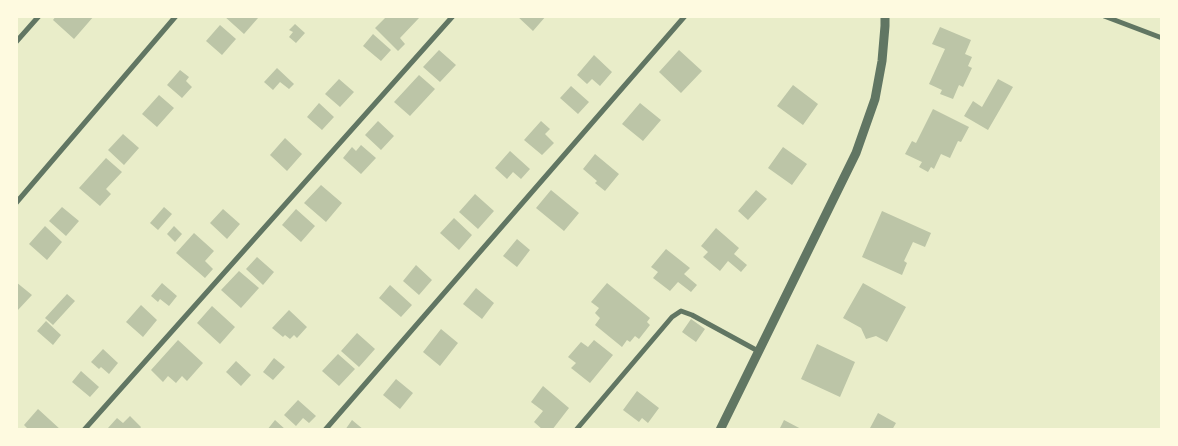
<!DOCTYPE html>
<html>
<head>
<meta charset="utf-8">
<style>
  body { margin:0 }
  #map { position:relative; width:1178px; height:446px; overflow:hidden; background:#e9edc9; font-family:"DM Sans",sans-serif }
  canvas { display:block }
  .frame { position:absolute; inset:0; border:18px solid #fefae0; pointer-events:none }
</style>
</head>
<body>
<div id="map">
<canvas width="1178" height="446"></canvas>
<div class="frame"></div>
</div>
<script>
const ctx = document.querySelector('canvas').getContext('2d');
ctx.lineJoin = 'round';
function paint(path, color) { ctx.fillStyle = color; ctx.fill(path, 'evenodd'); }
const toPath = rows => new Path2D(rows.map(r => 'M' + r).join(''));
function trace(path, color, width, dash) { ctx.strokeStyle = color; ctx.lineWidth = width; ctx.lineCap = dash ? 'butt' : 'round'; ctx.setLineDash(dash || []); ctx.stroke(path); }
const building = toPath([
  [56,16,94,16,74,39,53,20],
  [224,16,256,16,258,18,244,34],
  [387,16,417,16,419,18,400,38,405,44,398,51,375,28],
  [517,16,546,16,533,31],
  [295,24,305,33,296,43,289,37,293,32,289,30],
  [220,25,236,39,222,55,206,41],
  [940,27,971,40,965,54,972,57,968,66,972,68,963,87,959,85,953,99,940,94,942,90,929,84,945,49,932,44],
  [373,34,391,50,381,61,363,46],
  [439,50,456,65,440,82,423,67],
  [679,50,702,71,681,93,659,72],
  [594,55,612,72,600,86,592,79,587,84,577,75],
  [277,68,294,84,289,89,280,82,273,90,264,82],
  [180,70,189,77,186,81,192,87,182,98,167,85],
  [419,75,435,89,410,116,394,102],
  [339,79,354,92,340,107,325,94],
  [998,79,1013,87,988,130,964,116,973,101,982,107],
  [793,85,818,104,803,125,777,106],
  [571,86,589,102,578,114,560,98],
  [159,95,174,108,157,127,142,114],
  [319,103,334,117,322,130,307,117],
  [640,103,661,120,643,141,622,124],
  [933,109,969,127,961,142,958,141,950,158,941,154,934,169,931,167,928,172,919,167,922,162,905,154,912,141,916,143],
  [378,121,394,136,381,150,365,135],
  [541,121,550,129,545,134,554,143,542,155,524,140],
  [123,134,139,148,124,165,108,150],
  [285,138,302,154,287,171,270,155],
  [361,145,376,158,361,174,343,158,352,147,356,151],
  [783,147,807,164,792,185,768,168],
  [510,151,530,169,521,179,513,172,507,179,495,168],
  [595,154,619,174,605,191,595,183,597,181,583,169],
  [106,158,122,172,106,189,111,194,100,206,79,188],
  [321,185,342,203,326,222,304,203],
  [551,190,579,213,564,231,536,208],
  [756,190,767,199,748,220,738,211],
  [475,194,494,211,478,229,459,212],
  [62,207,79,221,66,236,49,221],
  [164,207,172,214,158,230,150,223],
  [223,209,240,224,227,239,210,223],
  [296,209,315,226,301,242,282,225],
  [882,211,931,233,925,247,913,242,904,261,907,263,902,275,862,257],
  [454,218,472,235,459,250,440,233],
  [45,226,62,242,47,260,29,244],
  [174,226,182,234,175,242,167,234],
  [716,228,739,248,734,254,747,265,741,272,728,261,720,271,703,257,708,252,701,246],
  [194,233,214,251,205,261,213,269,205,278,176,253],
  [517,239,530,250,517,267,503,256],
  [666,249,690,268,684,274,697,285,691,292,678,282,670,291,653,278,658,272,651,267],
  [257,257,274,272,263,285,246,269],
  [416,265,432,280,419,295,403,281],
  [239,271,259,288,241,308,221,290],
  [16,282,32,295,17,311,16,310],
  [162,283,177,296,169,306,160,299,158,302,151,296],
  [607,283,650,318,647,322,650,325,639,339,635,336,630,342,627,340,622,347,595,325,600,318,595,313,599,308,591,302],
  [863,283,906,307,887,342,876,336,866,339,861,328,843,318],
  [390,285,412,305,401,317,379,298],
  [476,288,494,303,482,319,463,304],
  [67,294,75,301,53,325,45,318],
  [141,305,157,320,143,337,126,322],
  [212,306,235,327,220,344,197,323],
  [289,310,307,327,297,338,294,335,290,339,285,335,283,337,272,328],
  [691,319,705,329,696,342,682,332],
  [46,321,61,335,53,345,37,331],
  [441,329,458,343,440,366,423,352],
  [357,333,375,349,359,367,341,351],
  [178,340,203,363,187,381,182,376,176,383,168,376,163,382,151,370],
  [594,340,613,355,590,383,571,368,576,363,568,357,581,342,588,347],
  [817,344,855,362,840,397,801,379],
  [103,349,118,363,109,374,101,367,99,369,91,362],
  [338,354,355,369,339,386,322,371],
  [274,358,285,367,273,380,263,372],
  [236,361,251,375,241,386,226,372],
  [81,371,99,387,90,397,72,382],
  [396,379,413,393,400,409,383,395],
  [543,386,569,408,552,430,543,430,534,422,543,411,531,402],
  [637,391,659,408,648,423,642,418,639,422,623,410],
  [298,400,316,416,309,423,303,418,296,426,284,415],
  [38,409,61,430,29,430,24,425],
  [878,413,896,423,892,430,869,430],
  [130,416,141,427,139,430,110,430,108,428,117,418,123,423],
  [275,420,286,430,267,430],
  [352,420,364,430,345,430],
  [784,420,803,430,779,430]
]);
const minor = toPath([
  [1104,16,1162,38],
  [16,42,39,16],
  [16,203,176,16],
  [84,430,453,16],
  [325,430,685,16],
  [576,430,672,317,681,311,692,315,758,351]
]);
const tertiary = toPath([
  [720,430,856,153,875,99,882,61,885,26,885,16]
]);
paint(building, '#bcc5a7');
trace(minor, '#617663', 5);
trace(tertiary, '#617663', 9);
</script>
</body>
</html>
